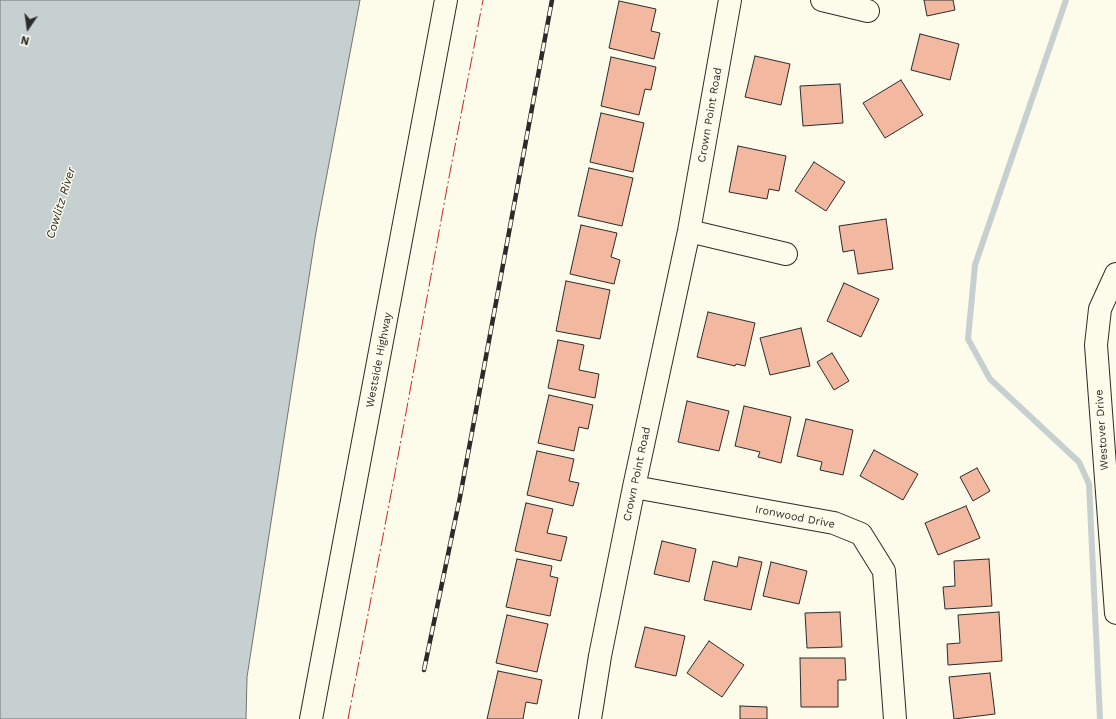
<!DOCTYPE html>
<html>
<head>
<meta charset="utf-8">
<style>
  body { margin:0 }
  #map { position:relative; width:1116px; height:719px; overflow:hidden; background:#fdfbea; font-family:"Work Sans",sans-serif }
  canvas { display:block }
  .north { position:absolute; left:8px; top:8px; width:40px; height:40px; -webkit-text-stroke:3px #fdfbea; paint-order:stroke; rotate:193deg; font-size:11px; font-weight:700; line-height:16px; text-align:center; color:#2b2b2b }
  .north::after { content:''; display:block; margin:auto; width:14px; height:18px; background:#2b2b2b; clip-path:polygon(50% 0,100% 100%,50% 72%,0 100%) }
</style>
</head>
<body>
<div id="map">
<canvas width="1116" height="719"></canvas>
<div class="north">N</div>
</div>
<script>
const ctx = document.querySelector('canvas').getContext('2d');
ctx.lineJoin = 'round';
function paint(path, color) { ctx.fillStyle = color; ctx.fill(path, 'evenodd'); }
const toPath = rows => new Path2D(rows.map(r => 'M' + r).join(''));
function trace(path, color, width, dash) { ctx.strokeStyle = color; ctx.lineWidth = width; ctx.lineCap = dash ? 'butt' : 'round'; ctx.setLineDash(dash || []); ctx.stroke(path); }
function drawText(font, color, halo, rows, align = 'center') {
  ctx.font = font + ' "Work Sans",sans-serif'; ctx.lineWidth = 3; ctx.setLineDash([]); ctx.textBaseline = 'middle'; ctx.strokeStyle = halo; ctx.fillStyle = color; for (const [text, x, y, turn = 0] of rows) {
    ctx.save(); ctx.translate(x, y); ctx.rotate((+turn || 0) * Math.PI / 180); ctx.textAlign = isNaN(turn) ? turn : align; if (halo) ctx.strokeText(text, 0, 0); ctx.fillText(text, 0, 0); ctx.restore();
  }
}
const water = toPath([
  [0,0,360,0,316,232,247,677,246,719,0,719,0,0]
]);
const stream = toPath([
  [1066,0,975,265,968,339,990,379,1079,462,1089,484,1100,719]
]);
const building = toPath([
  [924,0,953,0,955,10,927,16,924,0],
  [619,1,656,9,651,31,660,33,654,59,609,48,619,1],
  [920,34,959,44,950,80,911,70,920,34],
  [755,56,790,64,781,105,745,97,755,56],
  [611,57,656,67,651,90,645,89,639,115,601,106,611,57],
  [901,80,923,115,885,138,863,103,901,80],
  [840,84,843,123,803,126,800,86,840,84],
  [601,113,644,123,633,172,590,162,601,113],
  [738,146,786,156,779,191,769,189,767,199,729,192,738,146],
  [814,162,845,182,826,211,795,191,814,162],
  [589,168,633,178,622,226,578,216,589,168],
  [886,219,893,269,858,274,854,250,843,252,839,226,886,219],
  [581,225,617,233,611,257,620,260,614,284,570,274,581,225],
  [566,281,610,290,600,339,556,331,566,281],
  [844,283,879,299,861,337,827,321,844,283],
  [708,312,755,323,745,366,736,364,735,366,697,357,708,312],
  [801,328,810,366,770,375,760,338,801,328],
  [558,340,584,345,579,370,599,374,595,398,548,388,558,340],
  [832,353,849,381,834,390,817,362,832,353],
  [549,395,593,405,588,429,579,427,574,451,538,443,549,395],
  [687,401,729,411,719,451,678,442,687,401],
  [744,406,791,417,781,463,758,457,760,452,735,446,744,406],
  [806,419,853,430,843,475,820,470,822,462,797,456,806,419],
  [874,450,918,474,903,500,860,476,874,450],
  [537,451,574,459,569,481,579,483,573,506,527,495,537,451],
  [977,468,990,491,973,501,960,477,977,468],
  [526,503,553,509,547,533,567,537,561,561,515,551,526,503],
  [966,506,980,538,938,555,925,523,966,506],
  [662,541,696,549,689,582,654,574,662,541],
  [739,557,762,562,751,610,704,600,713,561,737,567,739,557],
  [517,559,552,566,550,576,558,578,550,616,506,607,517,559],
  [989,559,992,606,945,609,943,587,955,586,954,561,989,559],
  [771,562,807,571,799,604,763,596,771,562],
  [840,612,842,647,807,648,805,613,840,612],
  [999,612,1002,661,948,665,947,644,960,643,958,615,999,612],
  [507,615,548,624,537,672,496,663,507,615],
  [645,627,685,636,676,676,635,667,645,627],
  [709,641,744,665,722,697,687,673,709,641],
  [800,658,845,658,846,680,838,680,838,707,801,707,800,658],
  [498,671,542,680,537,704,526,702,523,719,487,719,498,671],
  [990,673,995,714,954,719,949,677,990,673],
  [740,706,767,707,767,719,740,719,740,706]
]);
const minor = toPath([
  [822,0,868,11],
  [689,231,786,254],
  [1116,274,1100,309,1096,345,1116,613],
  [634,487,834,523,861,534,884,571,895,719],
  [590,719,600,656,634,487,689,231,730,0]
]);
const major = toPath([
  [311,719,446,0]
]);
const rail = toPath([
  [424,670,460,497,552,0]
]);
const power = toPath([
  [348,719,395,473,447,188,483,0]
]);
const streetNames = [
  ["Crown Point Road",710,115,-80],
  ["Westside Highway",379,360,-79],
  ["Westover Drive",1102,430,-94],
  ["Crown Point Road",637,474,-78],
  ["Ironwood Drive",795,517,11]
];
const waterNames = [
  ["Cowlitz River",61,203,-73]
];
paint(water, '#c7d0d0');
trace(water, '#74746e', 1);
trace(stream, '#c7d0d0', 6);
paint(building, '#f2b8a0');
trace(building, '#2b2b2b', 1);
trace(minor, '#2b2b2b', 24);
trace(major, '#2b2b2b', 24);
trace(minor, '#fdfbea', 22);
trace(major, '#fdfbea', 22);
trace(rail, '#2b2b2b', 4.5);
trace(rail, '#fdfbea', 3, [9]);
trace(power, '#c62828', 1, [14, 3, 2, 3]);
drawText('11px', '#2b2b2b', '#fdfbea', streetNames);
drawText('italic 12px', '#2b2b2b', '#fdfbea', waterNames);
</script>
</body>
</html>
